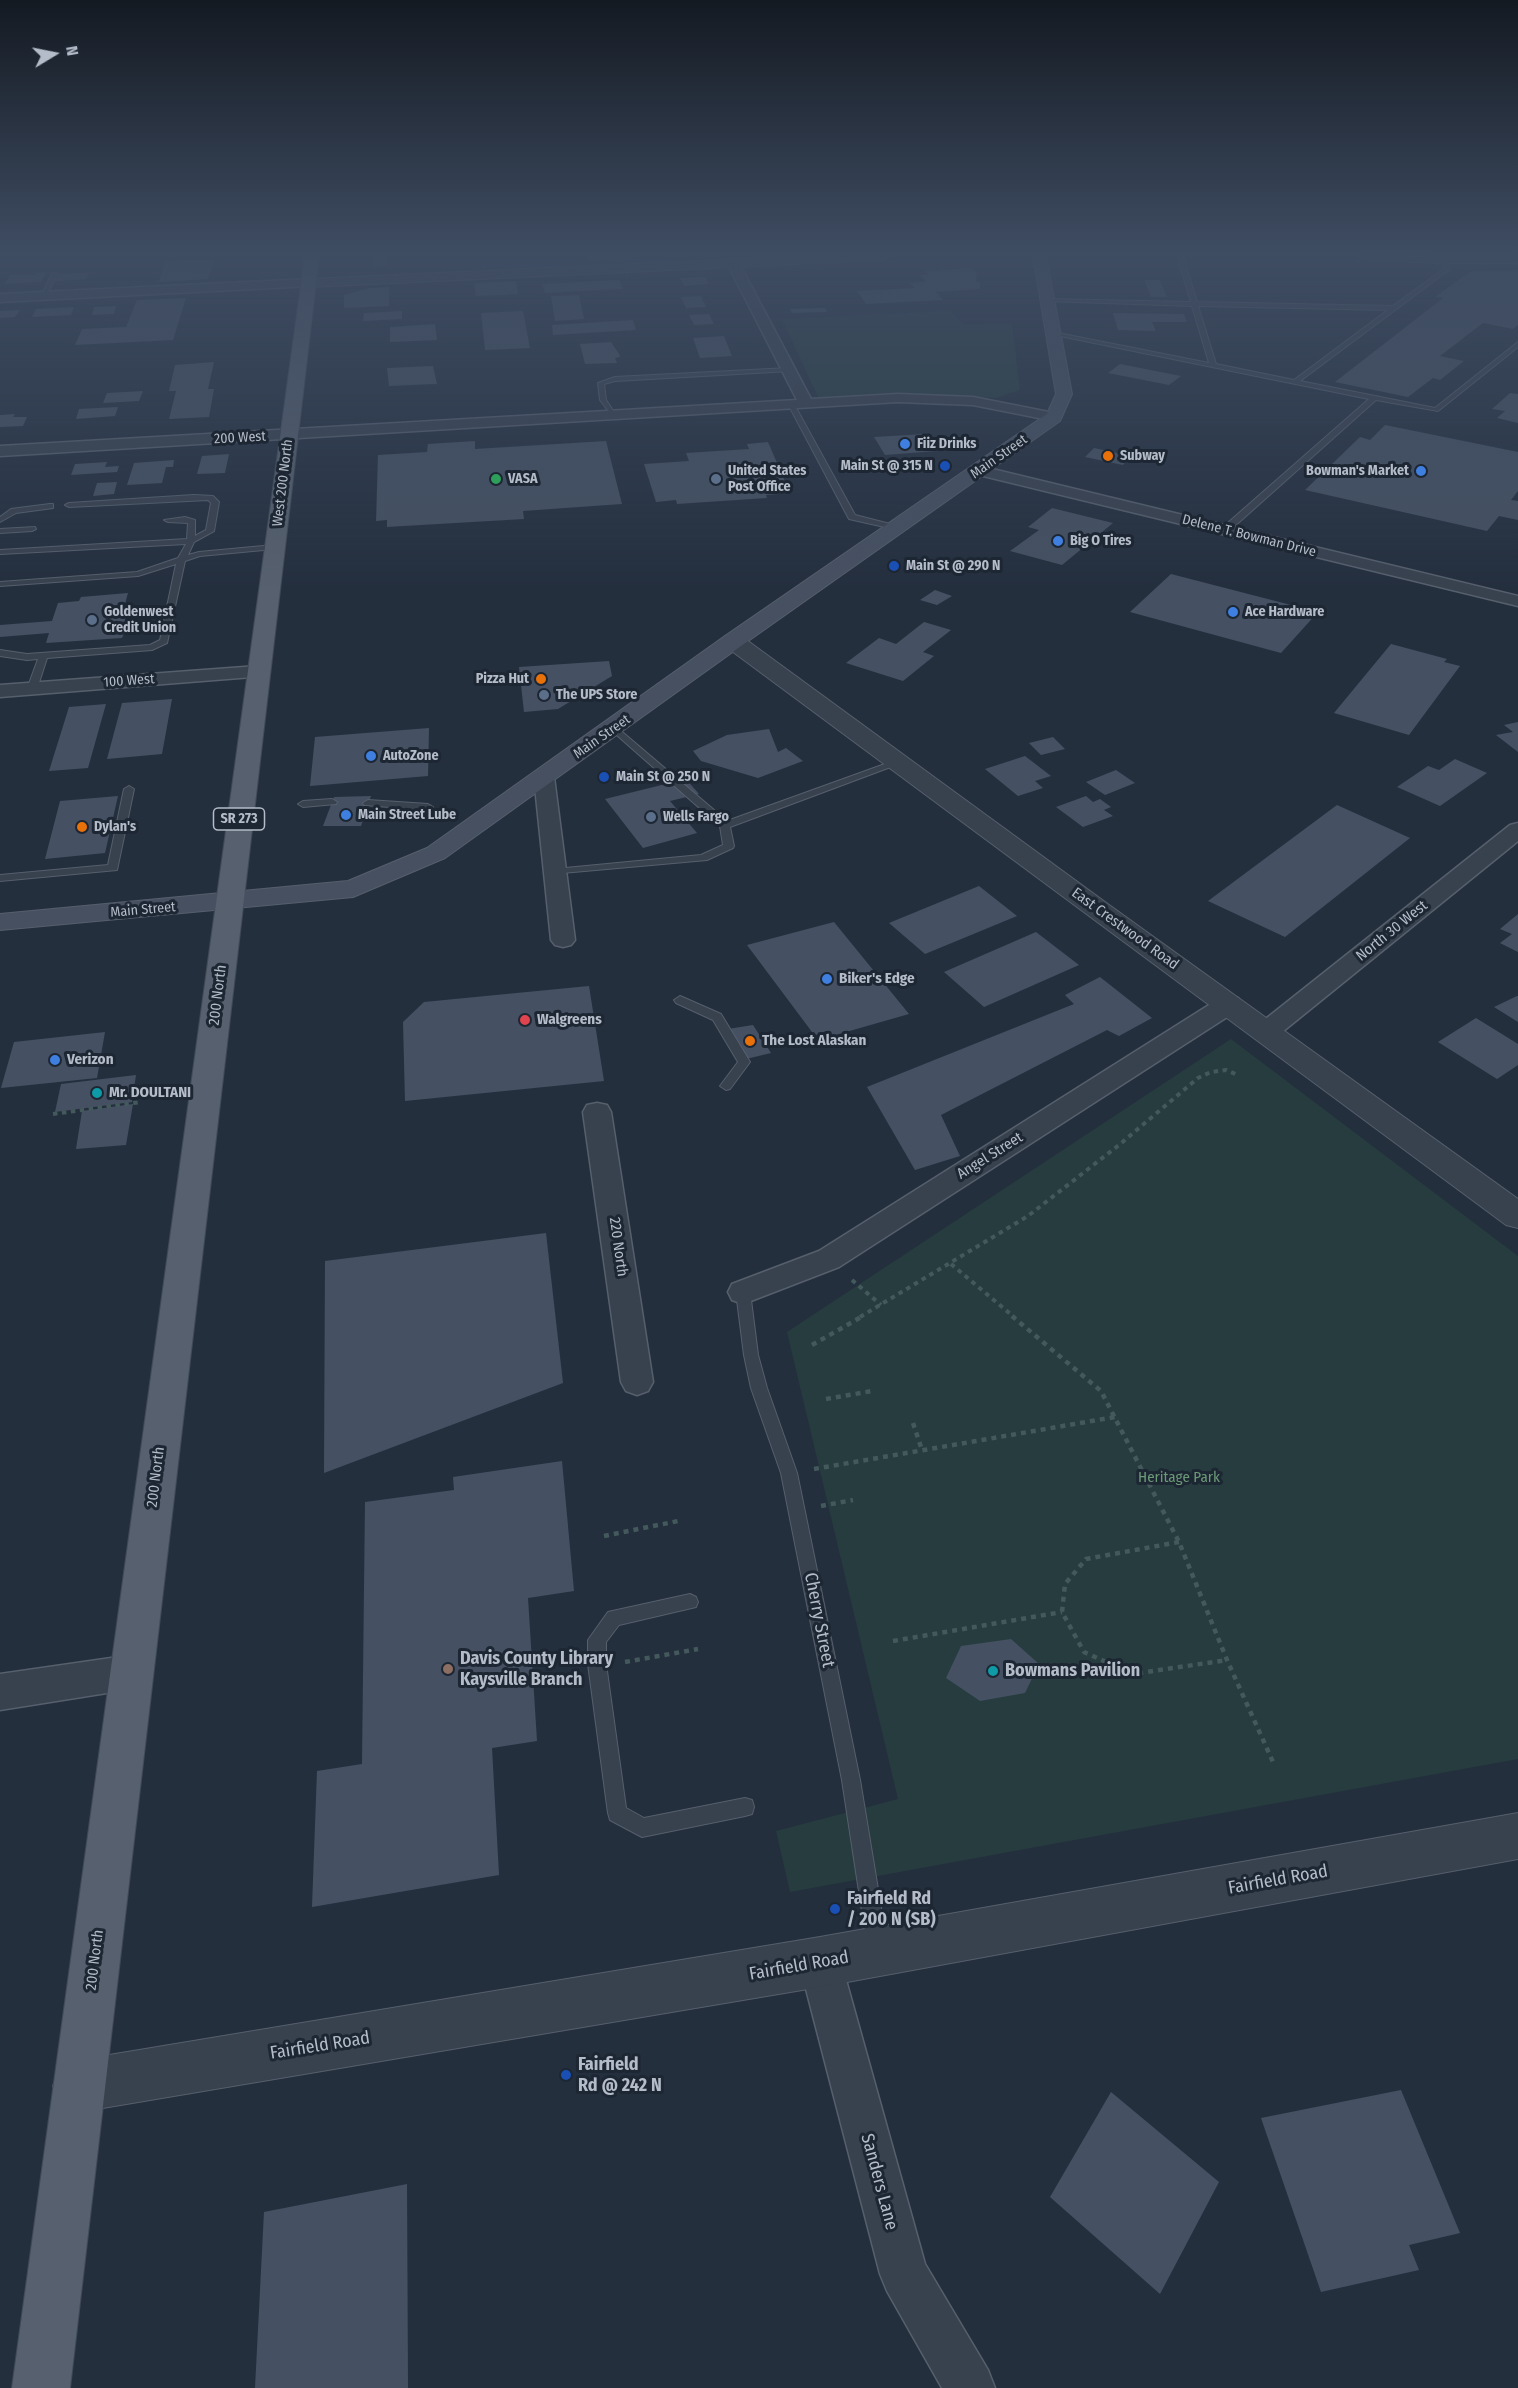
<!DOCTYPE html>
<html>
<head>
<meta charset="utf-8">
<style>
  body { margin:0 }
  #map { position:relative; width:1518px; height:2388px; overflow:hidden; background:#242f3e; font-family:"Fira Sans Condensed",sans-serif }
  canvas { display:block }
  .north { position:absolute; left:24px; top:24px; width:60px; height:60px; -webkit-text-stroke:4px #1d2633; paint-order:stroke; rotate:80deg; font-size:16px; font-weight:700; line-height:24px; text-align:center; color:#b4bcc9 }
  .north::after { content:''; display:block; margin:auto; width:21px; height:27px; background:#b4bcc9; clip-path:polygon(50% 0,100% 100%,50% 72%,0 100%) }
</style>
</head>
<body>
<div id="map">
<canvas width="1518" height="2388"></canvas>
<div class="north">N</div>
</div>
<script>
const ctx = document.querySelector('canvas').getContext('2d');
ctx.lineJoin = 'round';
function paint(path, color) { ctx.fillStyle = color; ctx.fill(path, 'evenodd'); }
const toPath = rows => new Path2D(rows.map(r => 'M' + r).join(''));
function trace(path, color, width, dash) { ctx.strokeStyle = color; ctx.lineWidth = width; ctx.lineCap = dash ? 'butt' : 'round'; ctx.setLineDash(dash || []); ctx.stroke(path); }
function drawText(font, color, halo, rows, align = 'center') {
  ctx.font = font + ' "Fira Sans Condensed",sans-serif'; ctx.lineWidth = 6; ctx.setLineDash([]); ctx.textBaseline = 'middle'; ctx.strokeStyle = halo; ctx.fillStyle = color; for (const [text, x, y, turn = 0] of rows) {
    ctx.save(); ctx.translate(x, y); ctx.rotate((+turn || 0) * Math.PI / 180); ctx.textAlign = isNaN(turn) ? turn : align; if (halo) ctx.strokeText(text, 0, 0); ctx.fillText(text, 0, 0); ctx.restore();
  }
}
const green = toPath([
  [950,311,963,324,1012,323,1020,390,997,398,898,393,818,397,782,319],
  [1231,1039,1518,1256,1518,1759,790,1892,776,1831,898,1799,787,1332]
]);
const building = toPath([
  [374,256,387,256,387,266,374,267],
  [588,256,631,256,632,259,589,261],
  [214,259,208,279,159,282,165,261],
  [971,268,977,273,976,281,980,282,980,289,936,292,943,300,866,304,857,291,915,288,909,283,926,282,920,275,929,275,925,271],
  [1518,270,1518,325,1513,329,1483,323,1440,356,1464,361,1440,380,1433,378,1408,397,1335,382,1443,298,1435,297,1471,271],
  [47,272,41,282,5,284,10,275,35,275,36,273],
  [89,273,86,279,55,281,59,274],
  [705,277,709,284,684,286,680,278],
  [619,280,623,289,545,293,542,284],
  [1144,280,1160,280,1167,297,1151,297],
  [516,281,518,294,476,296,474,283],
  [389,287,389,306,344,308,344,295,369,288],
  [579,295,584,319,555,321,551,296],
  [701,296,706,307,686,308,681,297],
  [186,298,173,340,75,345,82,329,126,327,137,300],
  [116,306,114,314,92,315,94,307],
  [74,307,71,315,32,317,36,309],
  [825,308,827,312,792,313,790,309],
  [20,310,15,317,0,318,0,311],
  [402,311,402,319,363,321,364,313],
  [523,311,530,348,485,350,481,313],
  [1113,313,1184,314,1187,322,1152,322,1156,331,1118,330],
  [709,314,714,324,694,325,689,315],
  [633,320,636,330,553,335,552,325],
  [435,324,437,340,390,342,390,327],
  [724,336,732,356,700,358,693,338],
  [611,342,619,354,620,357,615,358,617,363,585,364,580,344],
  [214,362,208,389,214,389,209,417,169,419,176,391,169,391,175,365],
  [1120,364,1181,376,1169,385,1108,373],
  [433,366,437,384,389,386,387,368],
  [143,391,139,401,103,403,107,393],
  [1510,393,1518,394,1518,423,1497,418,1505,411,1492,409],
  [118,407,115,416,76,419,79,409],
  [15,414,13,417,27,417,23,426,0,427,0,415],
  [1385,425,1518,452,1518,491,1511,500,1518,501,1518,520,1499,516,1487,531,1305,490,1360,437,1370,440],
  [925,434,937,451,885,455,874,437],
  [475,441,475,449,606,441,622,504,523,511,524,519,387,527,387,520,376,521,378,455,427,452,428,444],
  [768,442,790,493,766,495,767,498,677,504,676,500,656,502,644,464,689,461,686,453,749,449,747,444],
  [1094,448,1131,456,1123,465,1085,457],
  [229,454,225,473,197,474,202,456],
  [174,460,173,467,166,467,162,483,127,485,134,463],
  [107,462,105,467,119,466,117,472,71,475,75,464],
  [117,482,114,494,93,496,97,483],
  [1052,508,1113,523,1062,565,1010,551,1039,530,1028,527],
  [1171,574,1318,612,1281,653,1130,612],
  [935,590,952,596,937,605,920,600],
  [128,593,123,611,133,610,122,638,46,643,49,633,0,637,0,625,52,621,58,603,79,601,81,597],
  [924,622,951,630,923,652,934,656,903,681,846,663,879,638,896,644],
  [1391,644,1447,659,1444,662,1460,666,1409,735,1334,713],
  [609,661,612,676,558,709,524,712,519,667],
  [172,699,162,754,107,759,122,703],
  [106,704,88,768,49,771,69,707],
  [1518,722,1518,752,1496,735,1513,732,1504,725],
  [429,728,428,776,310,786,315,737],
  [769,729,778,752,786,748,803,761,758,778,701,761,693,751,727,735],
  [1053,737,1065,749,1041,755,1029,743],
  [1025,756,1051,776,1035,781,1043,788,1018,796,985,769],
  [1455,759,1487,773,1440,806,1397,787,1428,766,1439,770],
  [1116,770,1135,783,1105,795,1086,782],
  [686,779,699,794,670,801,697,833,643,848,605,799],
  [118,796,105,853,45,859,60,801],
  [371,796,361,826,323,826,334,797],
  [1086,796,1093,802,1100,799,1111,807,1104,810,1113,816,1083,827,1056,807],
  [1337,805,1410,838,1285,937,1208,901],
  [979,886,1017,916,925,954,889,923],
  [1518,914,1518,952,1500,943,1512,934,1500,929],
  [834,922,909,1014,818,1040,747,945],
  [1036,932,1079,965,984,1007,944,972],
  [1100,977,1152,1018,1119,1036,1107,1030,941,1115,960,1156,915,1170,867,1087,1074,1004,1065,995],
  [589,986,604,1081,405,1101,403,1022,424,1002],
  [1517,996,1518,996,1518,1022,1494,1007],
  [1476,1018,1518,1044,1518,1065,1497,1079,1438,1042],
  [753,1025,771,1053,746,1059,728,1029],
  [105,1032,97,1078,1,1088,14,1042],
  [136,1075,132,1102,55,1112,61,1084],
  [133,1104,126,1145,76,1149,82,1111],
  [546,1233,563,1383,324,1473,325,1261],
  [562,1461,574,1591,528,1598,537,1741,492,1748,499,1875,312,1907,317,1771,362,1764,365,1502,454,1490,453,1477],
  [1011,1639,1039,1664,1025,1693,980,1701,946,1678,961,1646],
  [1401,2090,1460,2233,1409,2245,1419,2270,1321,2292,1261,2118],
  [1111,2092,1219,2182,1160,2294,1050,2197],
  [407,2184,408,2388,255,2388,264,2212]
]);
const pathFar1 = toPath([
  [53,1114,141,1102],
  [951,1264,1014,1317],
  [852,1280,881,1305],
  [860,1317,1028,1216,1119,1145,1198,1078,1211,1072,1226,1070,1238,1075]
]);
const path = toPath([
  [1012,1316,1101,1391,1179,1542,1227,1660,1273,1762],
  [812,1345,863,1316],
  [826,1399,872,1391],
  [913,1423,922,1450],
  [814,1469,1115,1417],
  [821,1506,853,1500],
  [604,1536,678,1521],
  [1179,1542,1086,1559,1065,1584,1062,1612,1084,1652,1133,1674,1227,1660],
  [893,1641,1062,1612],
  [625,1662,698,1649]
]);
const service = toPath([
  [1177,256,1183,256,1197,302,1393,306,1445,268,1440,260,1445,259,1450,269,1300,381,1435,408,1518,342,1518,347,1438,411,1376,400,1228,532,1222,532,1222,528,1369,399,1050,334,1053,332,1209,363,1192,306,1045,301,1048,299,1191,302,1177,256],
  [1198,306,1388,310,1294,380,1216,364,1198,306],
  [52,273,57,274,46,296,41,297,52,273],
  [789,368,791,371,615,381,604,384,606,400,616,415,613,417,600,400,598,383,615,377,789,368],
  [791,402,794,404,855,515,898,526,898,530,849,519,788,404,791,402],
  [194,495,213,496,219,502,214,531,194,542,188,555,199,552,274,545,278,547,274,549,200,556,185,561,167,643,152,650,47,658,37,689,29,691,27,689,38,659,27,660,0,656,0,650,27,654,150,645,160,640,176,564,138,576,0,586,0,582,137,572,178,558,186,544,0,554,0,550,187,539,188,523,168,522,164,520,185,517,195,520,195,536,206,530,211,503,208,500,69,507,65,505,69,503,194,495],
  [50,504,53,504,53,508,16,513,0,522,0,517,11,509,50,504],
  [35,527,36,529,32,531,0,533,0,529,35,527],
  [614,725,727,821,896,760,904,762,730,827,734,846,733,848,707,860,551,874,551,870,555,869,701,855,723,845,720,826,611,730,611,726,614,725],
  [129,786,134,789,117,870,0,881,0,875,108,865,124,789,129,786],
  [332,799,337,802,336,804,303,807,298,804,303,801,332,799],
  [368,800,428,804,433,807,428,810,364,805,363,803,368,800],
  [680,996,721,1014,750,1062,730,1089,726,1090,720,1086,738,1062,713,1020,676,1003,674,1000,680,996],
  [743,1287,748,1288,750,1292,758,1355,767,1388,797,1473,860,1780,887,1944,884,1951,877,1954,870,1951,867,1944,842,1780,781,1473,751,1388,744,1355,736,1292,738,1288,743,1287],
  [690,1594,696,1597,698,1602,696,1607,619,1625,606,1642,606,1664,626,1808,644,1818,745,1798,752,1800,754,1807,752,1814,745,1816,642,1837,610,1820,608,1813,588,1664,588,1640,608,1612,690,1594]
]);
const minor = toPath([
  [1360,256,1518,257,1518,263,1443,263,1366,259,1360,256],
  [733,259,739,263,811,399,898,394,973,397,1054,413,1061,417,1054,421,973,405,898,402,0,456,0,446,797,400,727,263,733,259],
  [309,279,313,280,313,286,0,302,0,294,309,279],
  [980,466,1518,596,1518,606,975,474,972,471,980,466],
  [258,666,265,668,268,672,265,676,0,697,0,685,258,666],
  [544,771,551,773,554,777,575,940,571,945,563,947,555,945,551,940,534,777,537,773,544,771],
  [1518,823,1518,841,1276,1037,1267,1039,1258,1037,1254,1031,1258,1025,1510,825,1518,823],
  [1229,996,1238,998,1242,1004,1238,1010,839,1267,743,1304,732,1300,728,1292,732,1284,819,1251,1220,998,1229,996],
  [597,1103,607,1105,611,1112,653,1382,648,1391,637,1395,626,1391,621,1382,583,1112,587,1105,597,1103],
  [132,1655,145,1660,151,1672,145,1684,132,1689,0,1710,0,1674,132,1655],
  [820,1941,835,1947,841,1962,925,2264,988,2370,995,2388,942,2388,887,2291,880,2274,799,1962,805,1947,820,1941]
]);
const tertiary = toPath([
  [807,256,890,256,883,260,309,287,302,283,309,279,807,256],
  [733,635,741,636,1105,902,1518,1199,1518,1228,1506,1225,725,646,722,641,725,636,733,635],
  [1518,1813,1518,1859,820,1987,79,2112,61,2104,53,2086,61,2068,79,2060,820,1937,1518,1813]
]);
const secondary = toPath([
  [1033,256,1046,256,1072,394,1060,421,741,646,445,858,353,897,0,930,0,914,348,881,427,848,725,636,1047,414,1056,394,1033,256]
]);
const primary = toPath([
  [305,256,319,256,70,2388,12,2388,305,256]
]);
const markers = [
  [905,444,6,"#3f7fe0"],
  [1108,456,6,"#e8710a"],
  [945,466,6,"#1a4fb4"],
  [1421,471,6,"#3f7fe0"],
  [496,479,6,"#2e9e5b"],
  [716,479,6,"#5c6f8a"],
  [1058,541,6,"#3f7fe0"],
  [894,566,6,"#1a4fb4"],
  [1233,612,6,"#3f7fe0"],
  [92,620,6,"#5c6f8a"],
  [541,679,6,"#e8710a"],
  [544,695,6,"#5c6f8a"],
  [371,756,6,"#3f7fe0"],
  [604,777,6,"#1a4fb4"],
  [346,815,6,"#3f7fe0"],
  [651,817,6,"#5c6f8a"],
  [82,827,6,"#e8710a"],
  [827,979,6,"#3f7fe0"],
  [525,1020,6,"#e0444e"],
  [750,1041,6,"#e8710a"],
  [55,1060,6,"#3f7fe0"],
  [97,1093,6,"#0f9aa8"],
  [448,1669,6,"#8d6e63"],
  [993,1671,6,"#0f9aa8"],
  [835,1909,6,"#1a4fb4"],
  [566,2075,6,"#1a4fb4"]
];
const farStreetnames = [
  ["200 West",240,438,-3],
  ["Main Street",999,457,-35],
  ["West 200 North",283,483,-83],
  ["Delene T. Bowman Drive",1249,536,14],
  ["100 West",129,681,-4],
  ["Main Street",602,737,-35],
  ["Main Street",143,910,-5]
];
const farPoinames = [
  ["Fiiz Drinks",917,444],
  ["Subway",1120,456],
  ["Main St @ 315 N",933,466,"right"],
  ["United States",728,471],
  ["Post Office",728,487],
  ["Bowman's Market",1409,471,"right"],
  ["VASA",508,479],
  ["Big O Tires",1070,541],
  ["Main St @ 290 N",906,566],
  ["Goldenwest",104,612],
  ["Credit Union",104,628],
  ["Ace Hardware",1245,612],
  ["Pizza Hut",529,679,"right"],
  ["The UPS Store",556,695],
  ["AutoZone",383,756],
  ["Main St @ 250 N",616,777],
  ["Main Street Lube",358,815],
  ["Wells Fargo",663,817],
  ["Dylan's",94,827]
];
const shields = [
  [239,819,51]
];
const shieldNames = [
  ["SR 273",239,819]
];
const streetNames = [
  ["East Crestwood Road",1125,929,36],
  ["North 30 West",1392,931,-39],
  ["200 North",218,995,-83],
  ["Angel Street",990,1156,-32],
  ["220 North",618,1247,82],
  ["200 North",156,1477,-83],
  ["200 North",95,1960,-83]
];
const poiNames = [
  ["Biker's Edge",839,979],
  ["Walgreens",537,1020],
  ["The Lost Alaskan",762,1041],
  ["Verizon",67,1060],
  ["Mr. DOULTANI",109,1093]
];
const parkNames = [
  ["Heritage Park",1179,1478]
];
const nearStreetnames = [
  ["Cherry Street",819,1620,79],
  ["Fairfield Road",1278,1880,-10],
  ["Fairfield Road",799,1966,-10],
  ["Fairfield Road",320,2046,-9],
  ["Sanders Lane",879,2182,75]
];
const nearPoinames = [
  ["Davis County Library",460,1659],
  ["Kaysville Branch",460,1680],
  ["Bowmans Pavilion",1005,1671],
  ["Fairfield Rd",847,1899],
  ["/ 200 N (SB)",847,1920],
  ["Fairfield",578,2065],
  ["Rd @ 242 N",578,2086]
];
paint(green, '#263c3f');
paint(building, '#455162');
trace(service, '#565f6c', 2);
trace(minor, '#565f6c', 3);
trace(tertiary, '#565f6c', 2);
trace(secondary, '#565f6c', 2);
trace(primary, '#414a57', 2);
trace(pathFar1, '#44595c', 4, [4.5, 4.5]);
trace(path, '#44595c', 4.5, [5, 5]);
paint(service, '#38414e');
paint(minor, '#38414e');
paint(tertiary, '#38414e');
paint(secondary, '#465061');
paint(primary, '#56606e');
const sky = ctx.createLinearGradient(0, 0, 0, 590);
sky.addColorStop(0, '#141a22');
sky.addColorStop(0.43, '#3f4d63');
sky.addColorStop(1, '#3f4d6300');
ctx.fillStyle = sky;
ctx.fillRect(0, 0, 1518, 590);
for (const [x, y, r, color] of markers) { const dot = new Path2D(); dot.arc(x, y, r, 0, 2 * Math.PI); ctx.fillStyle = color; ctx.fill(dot); trace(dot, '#1d2633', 2); }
drawText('14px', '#b4bcc9', '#1d2633', farStreetnames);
drawText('bold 14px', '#b4bcc9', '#1d2633', farPoinames, 'left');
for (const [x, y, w] of shields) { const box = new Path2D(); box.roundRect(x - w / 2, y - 11, w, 22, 4.5); ctx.fillStyle = '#1d2633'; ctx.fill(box); trace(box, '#b4bcc9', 1.5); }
drawText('bold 14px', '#b4bcc9', null, shieldNames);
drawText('15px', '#b4bcc9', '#1d2633', streetNames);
drawText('bold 15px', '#b4bcc9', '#1d2633', poiNames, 'left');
drawText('15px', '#6b9a76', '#1d2633', parkNames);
drawText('18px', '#b4bcc9', '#1d2633', nearStreetnames);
drawText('bold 18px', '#b4bcc9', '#1d2633', nearPoinames, 'left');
</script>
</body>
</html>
